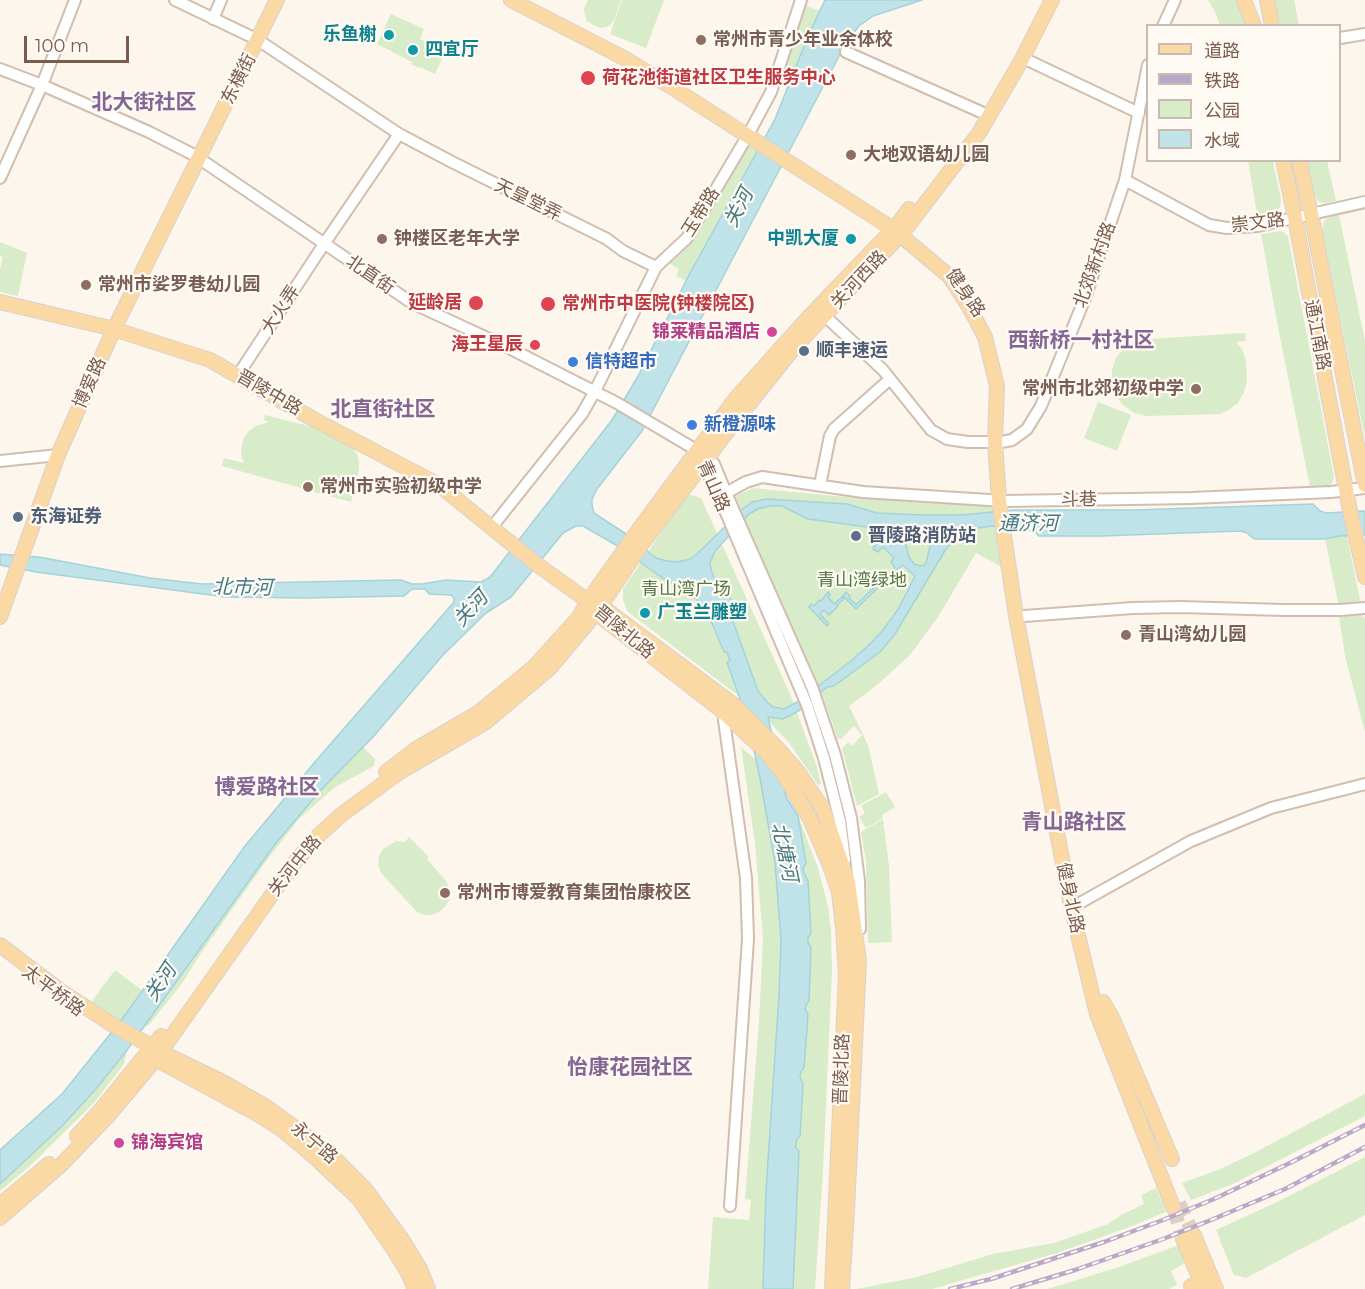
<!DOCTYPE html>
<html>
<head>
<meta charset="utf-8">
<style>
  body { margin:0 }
  #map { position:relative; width:1365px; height:1289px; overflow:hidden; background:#fdf6ec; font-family:Montserrat,"Noto Sans SC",sans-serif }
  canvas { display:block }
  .legend { position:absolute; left:1146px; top:24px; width:195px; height:138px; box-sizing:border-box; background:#fffaf3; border:2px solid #cabbb1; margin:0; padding:8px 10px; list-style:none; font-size:18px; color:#7a5c4d }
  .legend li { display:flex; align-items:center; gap:12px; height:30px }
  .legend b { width:30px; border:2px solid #cabbb1 }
  .scale { position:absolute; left:24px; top:36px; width:105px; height:27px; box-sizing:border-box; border:3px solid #7a5c4d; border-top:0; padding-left:8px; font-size:18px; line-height:21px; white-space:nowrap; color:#7a5c4d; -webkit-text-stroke:4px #fffaf3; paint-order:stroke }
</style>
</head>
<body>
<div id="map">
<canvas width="1365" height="1289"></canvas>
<ul class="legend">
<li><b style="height:8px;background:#fbd9a5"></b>道路</li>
<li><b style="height:8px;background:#b9a8c9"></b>铁路</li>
<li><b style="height:16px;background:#d8ecc9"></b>公园</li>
<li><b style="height:16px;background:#bfe3e8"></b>水域</li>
</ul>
<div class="scale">100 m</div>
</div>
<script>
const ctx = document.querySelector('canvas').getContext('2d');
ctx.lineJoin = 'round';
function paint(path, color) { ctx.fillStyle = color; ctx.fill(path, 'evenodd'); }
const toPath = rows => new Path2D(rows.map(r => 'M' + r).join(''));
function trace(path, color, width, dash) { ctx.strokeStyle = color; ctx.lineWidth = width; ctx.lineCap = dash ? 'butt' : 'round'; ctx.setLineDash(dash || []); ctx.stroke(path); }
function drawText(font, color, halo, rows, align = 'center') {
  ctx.font = font + ' Montserrat,"Noto Sans SC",sans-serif'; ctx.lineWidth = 4.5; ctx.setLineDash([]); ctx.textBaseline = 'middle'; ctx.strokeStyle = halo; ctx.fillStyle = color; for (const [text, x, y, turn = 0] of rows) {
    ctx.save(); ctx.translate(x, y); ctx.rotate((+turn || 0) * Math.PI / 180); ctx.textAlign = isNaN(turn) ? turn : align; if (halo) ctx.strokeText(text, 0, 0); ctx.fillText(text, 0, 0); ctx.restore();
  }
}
const green = toPath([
  [588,0,621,0,614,20,609,26,601,28,593,25,587,21,585,16,584,9],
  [622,0,664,0,646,48,610,34],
  [1208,0,1237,0,1246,25,1220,25,1216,14],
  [1274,0,1294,0,1299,25,1279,25],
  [802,4,820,11,809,34,792,78,781,74],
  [391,14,424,29,420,39,439,47,438,51,444,54,435,74,420,67,419,68,411,64,412,62,377,44],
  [750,141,760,146,739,186,686,281,676,276,679,269,667,262,690,240,705,219],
  [1248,161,1273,161,1281,200,1279,210,1274,216,1258,219],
  [1307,161,1327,161,1336,201,1324,203,1318,201,1314,193],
  [1339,215,1365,341,1365,438,1322,230,1324,221,1329,217],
  [1282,231,1288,236,1334,477,1332,483,1328,487,1310,487,1278,327,1261,234],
  [0,242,27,253,18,296,0,292,0,269,3,257,0,256],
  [1245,333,1246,341,1236,342,1242,349,1246,360,1247,380,1244,392,1238,403,1229,410,1220,414,1147,416,1134,413,1123,405,1115,395,1112,383,1112,370,1116,357,1123,350,1134,342,1148,339],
  [1098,402,1131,415,1117,451,1084,438],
  [265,415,317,428,351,446,357,454,359,462,359,471,356,479,351,488,346,492,353,494,351,502,222,466,224,458,244,463,241,454,242,445,244,437,249,431,256,426,269,422,264,420],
  [753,488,855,498,994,506,1004,568,976,553,938,617,911,654,877,685,849,706,868,745,879,794,857,806,842,749,848,742,852,746,862,735,854,726,841,739,838,739,821,692,734,497],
  [687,494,701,498,790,694,816,764,821,784,818,785,790,744,760,712,628,612,623,601,623,589],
  [1339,536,1347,536,1360,600,1356,604,1339,607,1325,539],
  [1359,614,1363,616,1365,619,1365,732,1345,656,1339,616],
  [363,747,375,759,374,766,334,788,299,819,267,860,199,956,183,982,149,1025,142,1028,276,843,320,791],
  [741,747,756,760,760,778,775,863,781,940,779,995,766,1191,763,1289,708,1289,713,1217,749,1220,751,1200,745,1199,759,1022,763,938,755,843],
  [886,792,895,807,882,815,883,818,866,828,859,817,865,813,861,806],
  [798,816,818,868,828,906,831,929,832,969,823,1172,815,1289,793,1289,799,1151,796,1148,796,1143,797,1139,800,1135,803,1084,800,1077,801,1071,804,1068,808,1015,805,1009,809,1000,811,948,808,943,808,938,811,933,808,881,804,873,803,869,806,863],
  [883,819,889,866,892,942,868,943,866,861,861,832],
  [409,837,429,857,427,859,446,881,450,889,450,899,445,907,439,912,432,915,425,915,417,912,381,873,378,865,379,856,383,849,396,841,405,842],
  [115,970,143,991,119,1023,89,1005],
  [125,1053,126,1055,124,1064,94,1103,28,1168,0,1191,0,1184,62,1126,95,1090],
  [1365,1094,1365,1116,1233,1184,1191,1200,1182,1183,1218,1170,1252,1154],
  [1365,1157,1365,1215,1246,1278,1234,1275,1216,1230,1279,1201],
  [1156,1188,1166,1212,1127,1228,1057,1253,932,1289,856,1289,917,1277,993,1254,1054,1243,1108,1224,1121,1215,1144,1204,1141,1195],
  [1179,1245,1185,1263,1171,1271,1177,1285,1169,1289,1047,1289,1119,1267]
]);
const water = toPath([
  [825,0,922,0,873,16,859,26,846,43,642,431,597,489,592,499,592,505,594,513,626,534,656,558,667,561,678,562,690,559,697,554,744,508,752,502,767,499,847,504,877,513,921,515,961,515,1014,510,1134,510,1313,504,1320,511,1326,513,1365,511,1365,535,1339,536,1325,539,1254,539,1247,533,1241,531,1102,536,1039,536,1035,532,1018,528,992,526,970,529,960,534,946,549,895,634,880,652,834,686,827,687,800,710,789,716,782,719,768,717,786,797,798,816,806,863,803,869,804,873,808,881,811,933,808,938,808,943,811,947,809,1000,805,1008,808,1015,804,1068,801,1071,800,1077,803,1084,800,1136,797,1139,796,1143,796,1148,799,1151,793,1289,763,1289,766,1191,779,995,781,940,775,863,760,778,747,719,727,662,730,661,727,652,724,652,712,623,696,599,688,593,658,575,616,545,583,526,576,526,563,533,511,597,486,613,443,655,373,737,320,791,276,843,125,1053,95,1090,62,1126,0,1184,0,1150,62,1094,123,1018,245,846,314,763,454,602,454,598,451,595,429,594,425,589,412,589,404,596,306,598,226,597,36,572,0,565,0,554,39,557,150,578,202,584,401,580,412,584,422,584,446,580,481,582,490,577,612,420,638,376,689,275,775,119,809,34,825,0],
  [769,506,782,506,808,519,816,520,867,527,892,534,897,537,898,541,895,544,892,545,879,543,874,546,873,549,878,552,883,547,894,558,891,562,895,567,856,605,849,598,850,596,846,592,843,596,856,609,896,570,903,565,915,576,899,608,883,630,872,642,851,661,797,702,784,709,773,707,768,703,758,691,731,616,732,612,736,609,734,603,714,578,711,570,710,563,715,551,749,514,758,509,769,506],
  [926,533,933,543,930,546,926,563,924,565,921,566,914,564,909,557,905,541,907,538,926,533],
  [828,592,830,594,828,597,834,604,842,597,844,599,837,605,838,606,829,615,824,610,820,614,829,624,827,626,809,607,811,604,814,606,819,600,821,601,828,592]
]);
const majorTunnel = toPath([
  [1179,1203,1194,1235],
  [1174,1209,1183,1239]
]);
const minor = toPath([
  [175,0,258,40,399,134,452,162,607,239,623,251,656,267],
  [213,19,221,0],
  [1163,26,1175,0],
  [1340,38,1365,34],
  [846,52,981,112],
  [1023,58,1139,113],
  [0,69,42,85,149,132,194,155,412,303,511,349,617,403,708,457,714,464,726,493,812,687,835,755,851,818,859,881,860,929],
  [0,178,42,85,75,0],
  [1125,180,1209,225,1227,228,1258,226,1365,202],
  [825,316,883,370,931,430,947,439,968,442,1001,442,1012,440,1027,429,1041,406,1085,298,1125,180,1148,65],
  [238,375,324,244,399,134],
  [701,459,727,515,807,705,824,758,840,821,845,860],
  [0,461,58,455],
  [820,485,830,436,834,429,890,379],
  [726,493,746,482,762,477,863,492,1005,501,1191,498,1331,492,1365,488],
  [492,527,582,414,595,391,656,267,687,238,748,135,771,92,801,0],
  [1024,616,1133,608,1180,607,1283,610,1340,610,1365,608],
  [724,720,746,878,748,939,730,1206],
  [1078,904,1191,841,1271,808,1365,784]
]);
const major = toPath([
  [511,0,624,58,673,88,893,229,949,276,969,307,985,337,997,386,995,442,999,500,1005,542,1016,616,1071,906,1097,1014,1173,1207],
  [1244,0,1254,26],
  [1267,0,1272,26],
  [1283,160,1295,218,1350,511,1365,577],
  [1299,160,1311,214,1365,485],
  [0,302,110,328,210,360,315,420,439,485,539,566,588,601,601,606,734,705,779,750,798,772,823,809,848,882,859,961,847,1210,842,1289],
  [594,610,596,613,721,710,765,751,784,775,810,819,829,863,839,892,843,927,846,974,832,1289],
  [0,617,58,455,114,329,277,0],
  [386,772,416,749,478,713,533,668,579,617,588,601,634,536,736,398,806,320,898,224,909,209],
  [0,945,62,992,113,1025,171,1057,219,1080,265,1106,309,1138,331,1155,366,1190,403,1241,420,1269,428,1289],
  [1103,1002,1112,1017,1172,1159],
  [148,1055,259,1115,281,1129,309,1152,359,1199,394,1250,407,1271,415,1289],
  [77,1136,98,1113,161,1036],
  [0,1205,49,1164],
  [0,1218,61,1165,108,1116,155,1060,295,862,318,836,341,815,398,773,486,722,549,669,596,613,642,544,723,437,793,349,905,230,979,133,1021,61,1052,0],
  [1194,1235,1216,1289],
  [1183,1239,1204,1289],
  [1191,1286,1192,1289]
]);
const rail = toPath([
  [950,1289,991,1279,1104,1242,1163,1220,1214,1199,1292,1162,1365,1125],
  [1012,1289,1075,1270,1163,1239,1211,1220,1285,1189,1365,1147]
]);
const markers = [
  [389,35,6,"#0f9aa8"],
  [701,40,6,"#8d6e63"],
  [413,50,6,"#0f9aa8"],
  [588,78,8,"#e0444e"],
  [851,155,6,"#8d6e63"],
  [382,239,6,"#8d6e63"],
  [851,239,6,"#0f9aa8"],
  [86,285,6,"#8d6e63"],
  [476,303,8,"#e0444e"],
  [548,304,8,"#e0444e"],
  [772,332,6,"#d1479c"],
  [535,345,6,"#e0444e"],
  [804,351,6,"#5c6f8a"],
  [573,362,6,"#3f7fe0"],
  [1196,389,6,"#8d6e63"],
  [692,425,6,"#3f7fe0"],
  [308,487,6,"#8d6e63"],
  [18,517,6,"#5c6f8a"],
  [856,536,6,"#5c6f8a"],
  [645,613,6,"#0f9aa8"],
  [1126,635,6,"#8d6e63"],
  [445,893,6,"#8d6e63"],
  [119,1143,6,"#d1479c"]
];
const cultureNames = [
  ["乐鱼榭",377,35],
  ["四宜厅",425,50,"left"],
  ["中凯大厦",839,239],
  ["广玉兰雕塑",657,613,"left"]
];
const educationNames = [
  ["常州市青少年业余体校",713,40],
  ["大地双语幼儿园",863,155],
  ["钟楼区老年大学",394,239],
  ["常州市娑罗巷幼儿园",98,285],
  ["常州市北郊初级中学",1184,389,"right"],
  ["常州市实验初级中学",320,487],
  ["青山湾幼儿园",1138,635],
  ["常州市博爱教育集团怡康校区",457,893]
];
const healthNames = [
  ["荷花池街道社区卫生服务中心",602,78],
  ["延龄居",462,303,"right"],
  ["常州市中医院(钟楼院区)",562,304],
  ["海王星辰",523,345,"right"]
];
const streetNames = [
  ["东横街",239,79,-63],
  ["天皇堂弄",528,200,26],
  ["玉带路",701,212,-58],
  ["崇文路",1258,223,-7],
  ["北郊新村路",1095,265,-70],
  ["北直街",370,275,34],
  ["关河西路",859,280,-47],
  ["健身路",965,293,56],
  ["大火弄",281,310,-57],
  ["通江南路",1317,335,79],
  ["博爱路",90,383,-66],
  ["晋陵中路",269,393,30],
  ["青山路",713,486,66],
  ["斗巷",1079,500,-1],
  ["晋陵北路",624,632,40],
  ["关河中路",295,866,-51],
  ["健身北路",1070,898,78],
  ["太平桥路",53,991,37],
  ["晋陵北路",842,1069,-88],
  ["永宁路",314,1143,40]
];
const hotelNames = [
  ["锦莱精品酒店",760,332],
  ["锦海宾馆",131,1143,"left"]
];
const serviceNames = [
  ["顺丰速运",816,351],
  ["东海证券",30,517],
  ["晋陵路消防站",868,536]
];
const shopNames = [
  ["信特超市",585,362],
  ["新橙源味",704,425]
];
const parkNames = [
  ["青山湾绿地",862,581],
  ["青山湾广场",686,590]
];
const waterNames = [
  ["关河",739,208,-63],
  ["通济河",1028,524],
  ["北市河",242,588,1],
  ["关河",471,609,-47],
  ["北塘河",784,852,78],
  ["关河",161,983,-56]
];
const quarterNames = [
  ["北大街社区",144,103],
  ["西新桥一村社区",1081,341],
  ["北直街社区",383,410],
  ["博爱路社区",267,788],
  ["青山路社区",1074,823],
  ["怡康花园社区",630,1068]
];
paint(green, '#d8ecc9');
paint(water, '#bfe3e8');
trace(water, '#a5d3da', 1.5);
trace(majorTunnel, '#dcd0c4', 14, [14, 7]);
trace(minor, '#d1beb0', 14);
trace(major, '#dad1cd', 16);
trace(minor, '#fff', 10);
trace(major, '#fbd9a5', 14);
trace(rail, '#b9a8c9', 4.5);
trace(rail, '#fffaf3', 2, [7]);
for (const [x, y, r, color] of markers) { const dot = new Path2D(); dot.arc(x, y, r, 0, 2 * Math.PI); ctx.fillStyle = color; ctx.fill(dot); trace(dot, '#fffaf3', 2); }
drawText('bold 18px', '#0d838f', '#fffaf3', cultureNames, 'right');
drawText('bold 18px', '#785e54', '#fffaf3', educationNames, 'left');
drawText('bold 18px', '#be3a42', '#fffaf3', healthNames, 'left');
drawText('18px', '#7a5c4d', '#fffaf3', streetNames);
drawText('bold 18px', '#b23c85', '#fffaf3', hotelNames, 'right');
drawText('bold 18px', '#4e5e75', '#fffaf3', serviceNames, 'left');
drawText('bold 18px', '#366cbe', '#fffaf3', shopNames, 'left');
drawText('18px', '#537a41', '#fffaf3', parkNames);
drawText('italic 20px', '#437c86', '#fffaf3', waterNames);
drawText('bold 21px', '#846695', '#fffaf3', quarterNames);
</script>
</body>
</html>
